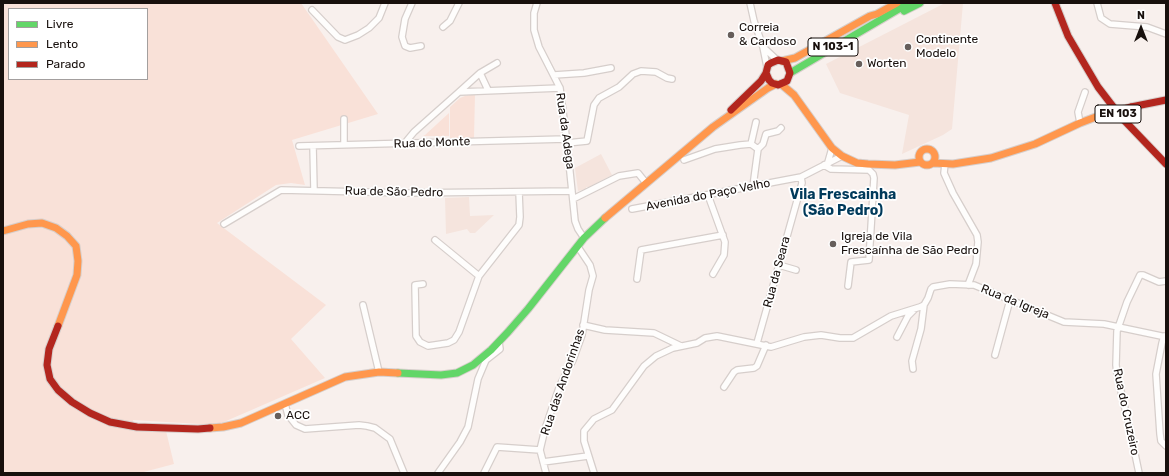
<!DOCTYPE html>
<html>
<head>
<meta charset="utf-8">
<style>
  body { margin:0 }
  #map { position:relative; width:1169px; height:476px; overflow:hidden; background:#f8f0ed; font-family:Rubik,sans-serif }
  canvas { display:block }
  .frame { position:absolute; inset:0; border:4px solid #18100d; pointer-events:none }
  .legend { position:absolute; left:8px; top:8px; width:140px; height:72px; box-sizing:border-box; background:#fff; border:1px solid #a39f9e; margin:0; padding:5px 7px; list-style:none; font-size:12px; color:#18100d }
  .legend li { display:flex; align-items:center; gap:8px; height:20px }
  .legend b { width:20px; border:1px solid #a39f9e }
  .north { position:absolute; left:1121px; top:8px; width:40px; height:40px; -webkit-text-stroke:3px #fff; paint-order:stroke; rotate:0deg; font-size:11px; font-weight:700; line-height:16px; text-align:center; color:#18100d }
  .north::after { content:''; display:block; margin:auto; width:14px; height:18px; background:#18100d; clip-path:polygon(50% 0,100% 100%,50% 72%,0 100%) }
</style>
</head>
<body>
<div id="map">
<canvas width="1169" height="476"></canvas>
<div class="frame"></div>
<ul class="legend">
<li><b style="height:5px;background:#63d668"></b>Livre</li>
<li><b style="height:5px;background:#ff974d"></b>Lento</li>
<li><b style="height:5px;background:#b3261e"></b>Parado</li>
</ul>
<div class="north">N</div>
</div>
<script>
const ctx = document.querySelector('canvas').getContext('2d');
ctx.lineJoin = 'round';
function paint(path, color) { ctx.fillStyle = color; ctx.fill(path, 'evenodd'); }
const toPath = rows => new Path2D(rows.map(r => 'M' + r).join(''));
function trace(path, color, width, dash) { ctx.strokeStyle = color; ctx.lineWidth = width; ctx.lineCap = dash ? 'butt' : 'round'; ctx.setLineDash(dash || []); ctx.stroke(path); }
function drawText(font, color, halo, rows, align = 'center') {
  ctx.font = font + ' Rubik,sans-serif'; ctx.lineWidth = 3.5; ctx.setLineDash([]); ctx.textBaseline = 'middle'; ctx.strokeStyle = halo; ctx.fillStyle = color; for (const [text, x, y, turn = 0] of rows) {
    ctx.save(); ctx.translate(x, y); ctx.rotate((+turn || 0) * Math.PI / 180); ctx.textAlign = isNaN(turn) ? turn : align; if (halo) ctx.strokeText(text, 0, 0); ctx.fillText(text, 0, 0); ctx.restore();
  }
}
const built = toPath([
  [945,3,963,3,952,129,943,135,902,154,909,115,840,93,826,64],
  [601,154,612,175,589,187,586,187,586,189,578,191,575,168],
  [469,197,470,216,494,215,475,233,470,233,467,229,446,234,445,198]
]);
const green = toPath([
  [3,3,301,3,378,114,292,140,305,185,291,183,276,185,217,223,326,305,291,339,325,378,217,425,133,420,132,429,166,431,174,464,140,473,3,473],
  [9,9,147,9,147,79,9,79],
  [475,94,474,138,450,139,450,107,460,98,465,96],
  [449,113,449,136,423,136,425,135]
]);
const street = toPath([
  [412,3,405,19,402,37,405,46,410,48,421,46],
  [537,3,534,13,534,30,539,47,560,88,567,143,575,221,578,229,584,238],
  [750,3,754,21,763,47,767,67],
  [1097,3,1101,18,1110,24,1147,27,1166,34],
  [312,10,338,37,345,40,358,35,369,28,379,18,385,3],
  [443,27,450,21,459,3],
  [763,47,777,60],
  [480,73,497,63],
  [554,75,584,73,611,68],
  [459,92,480,73,488,90],
  [344,119,344,145],
  [1080,123,1078,112,1085,92],
  [567,143,587,141,594,105,599,98,619,87,633,74,641,71,656,72,667,78,672,79],
  [404,144,414,132,459,92,560,88],
  [751,144,756,122],
  [299,146,566,139],
  [313,146,314,190],
  [684,160,715,149,740,145,751,144,758,149],
  [828,162,832,148],
  [945,164,944,173,953,193,977,235,978,242,976,264,968,285],
  [824,165,831,169,869,170,873,174,874,178,869,260,851,262,848,286],
  [753,186,758,149,763,144,766,134,778,131,781,128],
  [708,195,725,242,724,255,713,274],
  [573,199,619,176,638,173,646,183],
  [632,209,801,177,842,156],
  [224,224,281,190,408,193,572,191],
  [435,240,479,276],
  [779,265,796,270],
  [637,279,641,250,723,235],
  [423,284,415,285,416,336,420,342,428,346,448,343,454,340,459,332,479,276,519,225,520,217,519,192],
  [363,305,379,372],
  [583,325,605,330,654,333,681,346],
  [1164,336,1162,343,1156,374,1160,434,1161,441,1166,446],
  [897,337,908,316,914,310],
  [757,343,802,183,801,177],
  [995,355,1010,300],
  [913,369,912,361,921,329,924,305],
  [724,387,734,372,737,370,754,368,757,366,766,345],
  [285,404,288,415,296,425,305,429,359,425,367,426,375,428,390,439,404,473],
  [543,462,588,456],
  [438,473,460,442,468,427,478,379,486,360,500,349,499,342],
  [484,473,497,447,540,450],
  [546,473,540,450,545,429,560,385,573,360,582,335,589,290,593,276,590,265,578,247],
  [594,473,584,441,584,431,594,419,612,410,644,366,656,356,673,348,697,343,705,338,717,336,771,347,804,337,821,335,840,338,853,338,891,316,920,307,924,305,928,298,931,289,933,287,950,284,974,285,1064,322,1104,324,1166,337],
  [1139,473,1130,430,1117,374,1116,365,1117,331,1127,302,1140,275,1143,275,1159,282,1166,281]
]);
const fast = toPath([
  [904,11,920,3],
  [790,73,909,3],
  [398,373,441,375,457,373,473,365,491,350,508,332,528,309,584,238,605,218]
]);
const slow = toPath([
  [782,61,795,58,870,16,877,14,897,3],
  [781,84,794,95,832,148,842,156,857,163,868,164,895,165,920,162],
  '919 157a8 8 0 1 1 16 0a8 8 0 1 1-16 0Z',
  [933,163,953,164,991,158,1035,144,1080,123,1101,115],
  [605,218,713,127,768,88,776,84],
  [3,231,28,224,42,223,56,228,67,236,76,246,78,261,77,275,58,326],
  [210,428,223,427,241,423,345,377,379,372,398,373]
]);
const jam = toPath([
  [1055,3,1068,36,1098,87,1121,117,1166,164],
  [1131,107,1166,100],
  [731,110,761,81,766,73,768,65,771,63,778,60,786,62,790,73,787,81,778,85,772,83,769,80,766,73],
  [58,326,49,349,47,365,50,379,58,390,72,402,90,413,110,422,137,427,198,429,210,428]
]);
const jamBridge = toPath([
  [1101,115,1131,107]
]);
const markers = [
  [731,35,4,"#665e5b"],
  [908,47,4,"#665e5b"],
  [859,64,4,"#665e5b"],
  [833,244,4,"#665e5b"],
  [278,416,4,"#665e5b"]
];
const shields = [
  [833,47,50],
  [1118,114,46]
];
const shieldNames = [
  ["N 103-1",833,47],
  ["EN 103",1118,114]
];
const poiNames = [
  ["Correia",739,28],
  ["& Cardoso",739,42],
  ["Continente",916,40],
  ["Modelo",916,54],
  ["Worten",867,64],
  ["Igreja de Vila",841,237],
  ["Frescaínha de São Pedro",841,251],
  ["ACC",286,416]
];
const streetNames = [
  ["Rua da Adega",565,131,82],
  ["Rua do Monte",432,143,-2],
  ["Rua de São Pedro",394,192,1],
  ["Avenida do Paço Velho",708,195,-11],
  ["Rua da Seara",777,272,-75],
  ["Rua da Igreja",1015,302,22],
  ["Rua das Andorinhas",563,382,-71],
  ["Rua do Cruzeiro",1126,412,78]
];
const quarterNames = [
  ["Vila Frescainha",843,195],
  ["(São Pedro)",843,211]
];
paint(built, '#f5e4dd');
paint(green, '#f9e1d8');
trace(street, '#d6cecb', 8);
trace(fast, '#d6cecb', 9);
trace(slow, '#d6cecb', 9);
trace(jam, '#d6cecb', 9);
trace(street, '#fefdfc', 5.5);
trace(fast, '#63d668', 7);
trace(slow, '#ff974d', 7);
trace(jam, '#b3261e', 7);
trace(jamBridge, '#d6cecb', 9, []);
trace(jamBridge, '#b3261e', 7);
for (const [x, y, r, color] of markers) { const dot = new Path2D(); dot.arc(x, y, r, 0, 2 * Math.PI); ctx.fillStyle = color; ctx.fill(dot); trace(dot, '#fff', 1.5); }
for (const [x, y, w] of shields) { const box = new Path2D(); box.roundRect(x - w / 2, y - 9, w, 18, 3); ctx.fillStyle = '#fff'; ctx.fill(box); trace(box, '#18100d', 1); }
drawText('bold 11px', '#18100d', null, shieldNames);
drawText('12px', '#18100d', '#fff', poiNames, 'left');
drawText('12px', '#18100d', '#fff', streetNames);
drawText('bold 14px', '#003a5b', '#fff', quarterNames);
</script>
</body>
</html>
